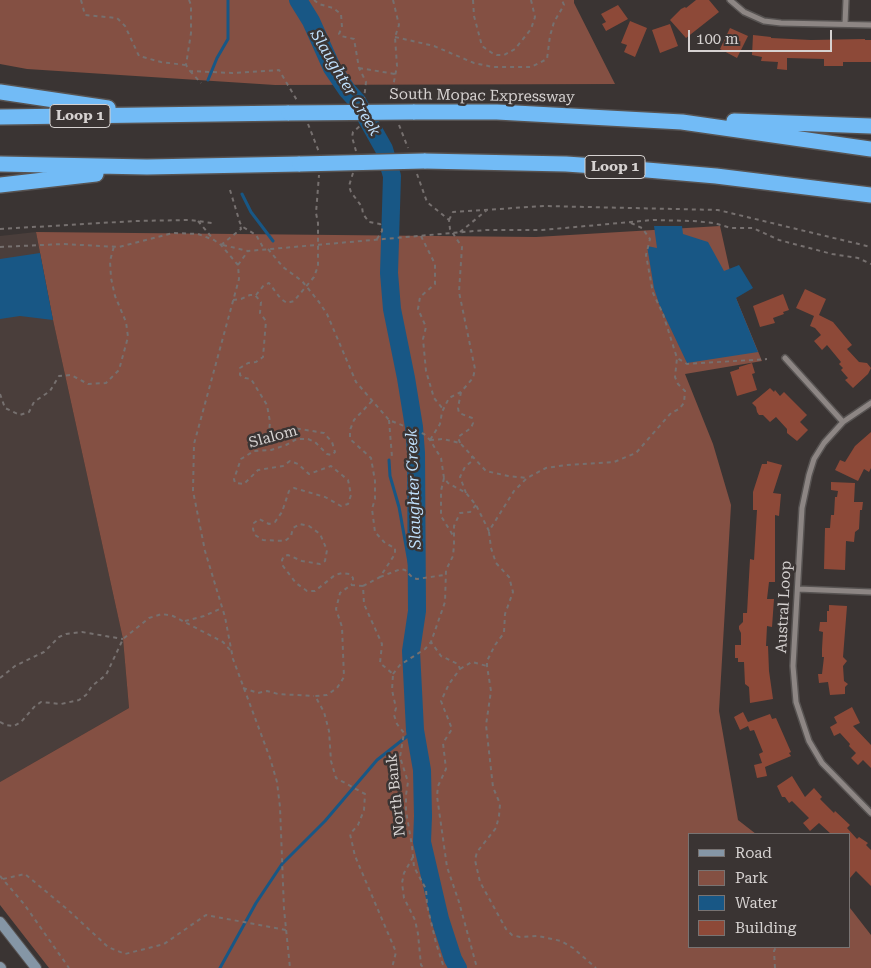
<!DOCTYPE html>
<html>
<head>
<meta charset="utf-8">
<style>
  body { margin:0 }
  #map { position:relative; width:871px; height:968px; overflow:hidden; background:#3a3433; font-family:"Roboto Serif",serif }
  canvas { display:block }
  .legend { position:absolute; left:688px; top:833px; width:162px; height:115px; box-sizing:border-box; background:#3a3433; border:1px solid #787372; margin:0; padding:6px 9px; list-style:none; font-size:15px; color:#d6d2d1 }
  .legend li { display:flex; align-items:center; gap:10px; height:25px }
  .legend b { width:25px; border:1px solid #787372 }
  .scale { position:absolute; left:688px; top:30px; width:144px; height:22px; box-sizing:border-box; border:2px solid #d6d2d1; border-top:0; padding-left:6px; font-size:15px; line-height:18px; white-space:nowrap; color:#d6d2d1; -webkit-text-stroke:4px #3a3433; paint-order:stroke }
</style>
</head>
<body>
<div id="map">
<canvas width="871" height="968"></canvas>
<ul class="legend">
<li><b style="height:6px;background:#8596a6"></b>Road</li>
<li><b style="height:14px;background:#845043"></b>Park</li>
<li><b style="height:14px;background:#185785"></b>Water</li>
<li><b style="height:14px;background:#8d4938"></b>Building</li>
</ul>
<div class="scale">100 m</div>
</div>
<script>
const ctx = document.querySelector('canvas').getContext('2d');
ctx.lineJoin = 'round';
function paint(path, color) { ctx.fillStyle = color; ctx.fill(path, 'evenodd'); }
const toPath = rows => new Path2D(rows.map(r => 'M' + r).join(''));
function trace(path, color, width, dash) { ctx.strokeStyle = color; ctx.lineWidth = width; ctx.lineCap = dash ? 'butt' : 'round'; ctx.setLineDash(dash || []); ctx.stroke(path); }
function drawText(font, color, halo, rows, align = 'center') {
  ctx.font = font + ' "Roboto Serif",serif'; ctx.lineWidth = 5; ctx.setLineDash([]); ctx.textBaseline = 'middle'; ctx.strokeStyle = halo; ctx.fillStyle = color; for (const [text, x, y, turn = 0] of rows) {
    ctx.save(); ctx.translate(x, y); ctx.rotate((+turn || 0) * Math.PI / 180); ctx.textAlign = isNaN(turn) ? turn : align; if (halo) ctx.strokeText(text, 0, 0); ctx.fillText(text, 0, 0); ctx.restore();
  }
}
const built = toPath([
  [36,232,53,320,123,639,129,708,0,782,0,236]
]);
const green = toPath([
  [0,0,574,0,574,3,615,84,275,85,27,69,0,64],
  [720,226,736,298,762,361,685,374,713,444,731,505,719,711,738,820,756,834,690,834,690,947,850,947,850,908,871,935,871,968,49,968,0,905,0,782,129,708,123,639,53,320,36,232,536,237]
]);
const water = toPath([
  [654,226,682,226,683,234,708,242,724,271,739,265,753,288,736,298,758,352,687,363,659,304,654,288,647,246,657,248],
  [40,253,53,320,20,316,0,319,0,259]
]);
const stream = toPath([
  [208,80,217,58,228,39,228,0],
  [242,194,251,212,273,241],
  [389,460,390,476,399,507,410,568,417,571],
  [220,968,256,903,282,864,325,821,377,760,415,730]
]);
const river = toPath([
  [298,0,311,21,332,68,347,90,357,101,384,149,392,176,389,273,392,309,406,378,414,427,416,453,417,611,411,651,415,730,422,770,423,816,422,842,440,919,453,959,458,968]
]);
const building = toPath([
  [696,0,709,0,719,12,686,38,670,20,681,9,685,7,686,8],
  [618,5,628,19,606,31,602,24,606,22,601,14],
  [630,21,647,28,635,57,624,52,627,45,621,43],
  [670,24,678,46,660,53,652,30],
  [730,28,748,36,737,58,720,49],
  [753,35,771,37,771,38,811,40,865,39,865,40,871,40,871,62,843,62,843,66,824,66,824,59,787,58,787,70,777,69,778,62,761,61,762,57,752,55],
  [805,289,826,299,819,315,833,322,852,345,847,349,859,362,867,363,871,368,868,374,853,388,845,380,848,378,841,370,843,368,839,364,841,362,827,345,822,350,814,341,821,335,815,328,810,326,814,316,796,308],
  [783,294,789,310,783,312,784,314,773,318,775,323,760,327,753,306],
  [752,363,755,373,752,374,757,390,737,396,730,372,739,369,739,367],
  [770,388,774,392,775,390,780,396,784,392,807,415,800,422,808,430,797,441,787,433,787,429,776,417,770,422,763,415,759,415,757,412,756,407,752,403],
  [871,432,871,468,869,472,864,469,858,481,835,470,840,460,845,462,855,446],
  [767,461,782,465,773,493,781,494,779,516,775,515,775,582,769,582,767,599,774,599,772,627,767,626,766,646,768,646,769,671,773,699,750,703,749,687,745,684,744,662,738,662,738,658,735,658,735,645,741,645,741,633,739,629,739,626,743,622,743,613,747,613,750,559,754,560,757,510,753,510,753,492,762,464,767,464],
  [831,482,855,483,854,502,863,502,862,510,860,510,859,529,855,532,854,542,846,541,845,570,824,569,825,528,830,528,831,515,834,515,835,497,837,497,838,491,831,490],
  [829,605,847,606,843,657,847,661,843,666,844,681,848,684,845,687,845,694,830,695,828,682,819,683,818,674,822,674,824,657,822,657,822,649,823,632,819,631,820,622,827,622,827,611,829,611],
  [852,707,860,723,853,726,871,745,871,768,863,760,858,765,851,758,856,753,849,746,850,744,840,733,834,736,830,727,837,723,834,717],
  [743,712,748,722,770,714,772,719,776,718,791,752,789,753,791,756,765,767,767,776,757,778,754,765,762,763,759,754,763,752,754,730,750,731,748,726,740,730,734,717],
  [792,776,805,797,814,788,822,797,820,799,834,813,835,811,850,825,847,828,857,839,859,837,868,843,866,845,871,850,871,886,856,871,850,878,850,834,831,834,819,823,810,831,803,823,809,818,792,801,789,803,785,797,782,797,777,786]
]);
const path = toPath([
  [81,0,85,15,117,18,125,26,139,56,161,62,185,65],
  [189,0,191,5,191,33,186,65,190,71,232,73,279,70,298,102],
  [314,0,319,4,333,8,341,14,342,27,339,34,341,36,354,39,359,68,366,82,364,99],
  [393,0,399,25,395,37,397,66,392,92,394,100],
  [473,0,474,16,482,46,492,53,497,55,504,55,515,49,531,29,535,17,531,0],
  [395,37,434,46,474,63,493,67,531,67,547,59,550,36,554,22,564,5,562,0],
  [359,68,395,74],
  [190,71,201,83],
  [308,124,319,152],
  [399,125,408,148],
  [356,151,352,137,353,132,361,125],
  [353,173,349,186,351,192,362,207,363,214,369,222,380,224,382,227,382,231,377,239],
  [417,174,427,202,449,220,450,229,462,247,459,292,475,369,473,378,461,392,449,398,442,412,440,424,430,440],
  [230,190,240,223,243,227,256,235,264,249],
  [449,220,453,212,544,206,718,210,871,247],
  [198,221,214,240],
  [631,223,642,228,650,239,646,255,653,293,663,314,677,358,687,364,767,359],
  [0,229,135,221,190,220,212,223],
  [460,232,487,210],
  [421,236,435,264,435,284,420,297,418,309,426,327,423,339,426,371,434,398,443,409],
  [221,245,241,229,240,225],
  [223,245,248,251,486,230,542,230,653,220,693,221,714,223,731,228,753,228,779,240,832,254,858,258,871,264],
  [0,247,63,244,119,247,173,233,198,234,214,240,221,245,238,265,239,279,194,444,193,491,205,551,225,617,233,659,270,758,277,782,280,807,284,909,290,968],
  [268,249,283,267,302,281,319,302,327,314,356,382,389,420,424,434,430,440,441,458,444,478,448,483,466,493,476,505,489,531,514,491,527,478,546,468,566,465,614,462,636,453,671,413,679,409,684,403,685,391,678,384,675,377,677,358],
  [238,265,248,251],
  [256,295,264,285,269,283,281,299,287,303,294,301,314,277,318,266,318,223,316,213,319,175],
  [233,300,241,299,250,295,255,295,261,302,260,313,266,321,263,357,256,362,248,363,240,368,240,375,245,378,251,379,267,405,270,422,269,432,274,437,294,428,324,433,332,442,335,452,332,455,327,454,315,442,308,439,297,439,286,445,271,450,254,451,241,459,234,479,235,483,244,484,258,470,283,466,290,461,298,464,309,474,331,466,348,480,351,495,348,504,341,506,325,497,294,488,289,491,282,512,275,522,269,524,259,519,254,523,253,529,255,535,263,540,285,541,291,536,293,528,300,524,309,526,320,534,327,550,325,561,320,564,302,561,288,555,284,556,282,560,283,566,296,583,307,591,315,591,335,575,342,573,350,574,353,578,353,583,351,585],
  [0,394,5,408,20,415,29,412,34,402,50,391,59,376,71,375,88,384,106,383,119,370,128,337,126,322,115,296,111,278,110,261,114,246],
  [372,401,354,420,350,430,350,439,371,458,375,481,375,499,372,509,375,532,385,543,395,548,395,554,380,577,363,586,364,604,382,644,380,663,393,674,392,690,396,708,394,715,397,724,404,733,400,757,408,782,406,795,406,811,412,846,414,867,426,889,427,905,436,943,444,968],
  [389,420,392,457],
  [430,440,443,439,460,443,486,471,508,476,527,478],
  [460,443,458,437,471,428,473,423,472,418,459,413,458,408,461,392],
  [444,478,441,491,441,516,454,537],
  [466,493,460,477,465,467,472,461,472,456],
  [476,505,470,512,460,513,454,526,454,545,453,556,446,570,445,602,431,642,441,656,458,664,460,669,449,684,441,701,452,729,443,743,446,769,438,786,437,796,447,867,459,902,477,968],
  [489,532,491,548,496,563,509,577,513,592,505,614,504,633,495,645,487,661,487,666,491,691,486,725,493,787,500,804,499,816,496,828,477,852,475,860,480,882,506,929,512,935,520,937,538,936,561,941,573,948,596,968],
  [380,577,401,569,405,570,413,578,417,579,444,575],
  [363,586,351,585,340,593,336,609,342,627,344,677,337,688,327,695,315,696,324,712,329,731,331,761,336,778,365,794,364,810,358,825,350,834,355,856,396,952,392,968],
  [185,621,204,616,222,608],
  [460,669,472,662,487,666],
  [393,674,400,665,425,649,431,642],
  [0,678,15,666,44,652,59,637,66,634,82,632,123,639],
  [243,688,258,693,267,691,278,694,314,696],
  [0,722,6,725,14,726,21,722,35,706,41,702,61,704,79,700,86,695,92,686,106,675,123,639,149,618,162,614,173,616,223,642,230,650],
  [413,857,404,873,402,883,404,898,415,920,418,934,421,965,424,968],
  [0,876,24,904,69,968],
  [3,879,25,874,67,909,108,947,125,954,164,944,206,915,286,930],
  [775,968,774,951,776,947]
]);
const street = toPath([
  [730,0,744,12,764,21,781,23,871,25],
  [845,24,846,0],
  [785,358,843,422],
  [871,403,843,422,824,443,814,459,809,475,802,508,793,666,796,702,809,741,822,763,871,813],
  [798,589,871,592]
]);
const secondary = toPath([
  [0,922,36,968],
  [0,967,1,968]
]);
const highway = toPath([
  [0,92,108,108],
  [413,112,497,112,682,122,871,149],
  [0,117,289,113],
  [734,121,871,126],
  [424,161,566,164,624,168,716,176,871,195],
  [0,164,147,167,300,164],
  [0,185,96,174]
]);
const highwayBridge = toPath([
  [289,113,413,112],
  [300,164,424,161]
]);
const shields = [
  [80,116,60],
  [615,167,60]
];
const shieldNames = [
  ["Loop 1",80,116],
  ["Loop 1",615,167]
];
const streetNames = [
  ["South Mopac Expressway",482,96,1],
  ["Slalom",273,437,-15],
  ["Austral Loop",784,607,-87],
  ["North Bank",396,795,-96]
];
const waterNames = [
  ["Slaughter Creek",345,83,59],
  ["Slaughter Creek",414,489,-92]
];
paint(built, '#4a3e3b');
paint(green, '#845043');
paint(water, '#185785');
trace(stream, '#185785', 3);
trace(river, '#185785', 18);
paint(building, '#8d4938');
trace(street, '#575352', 8);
trace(secondary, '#575352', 12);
trace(highway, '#575352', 18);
trace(path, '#76706f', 2, [4, 4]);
trace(street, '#8d8684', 5);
trace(secondary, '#8596a6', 10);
trace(highway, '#72bbf6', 15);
trace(highwayBridge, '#575352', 18, []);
trace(highwayBridge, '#72bbf6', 15);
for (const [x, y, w] of shields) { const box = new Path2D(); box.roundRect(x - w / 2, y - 11.5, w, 23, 4); ctx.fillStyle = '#3a3433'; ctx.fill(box); trace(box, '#d6d2d1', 1); }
drawText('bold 14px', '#d6d2d1', null, shieldNames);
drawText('15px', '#d6d2d1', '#3a3433', streetNames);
drawText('italic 16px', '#bfdffb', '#3a3433', waterNames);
</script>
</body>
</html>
